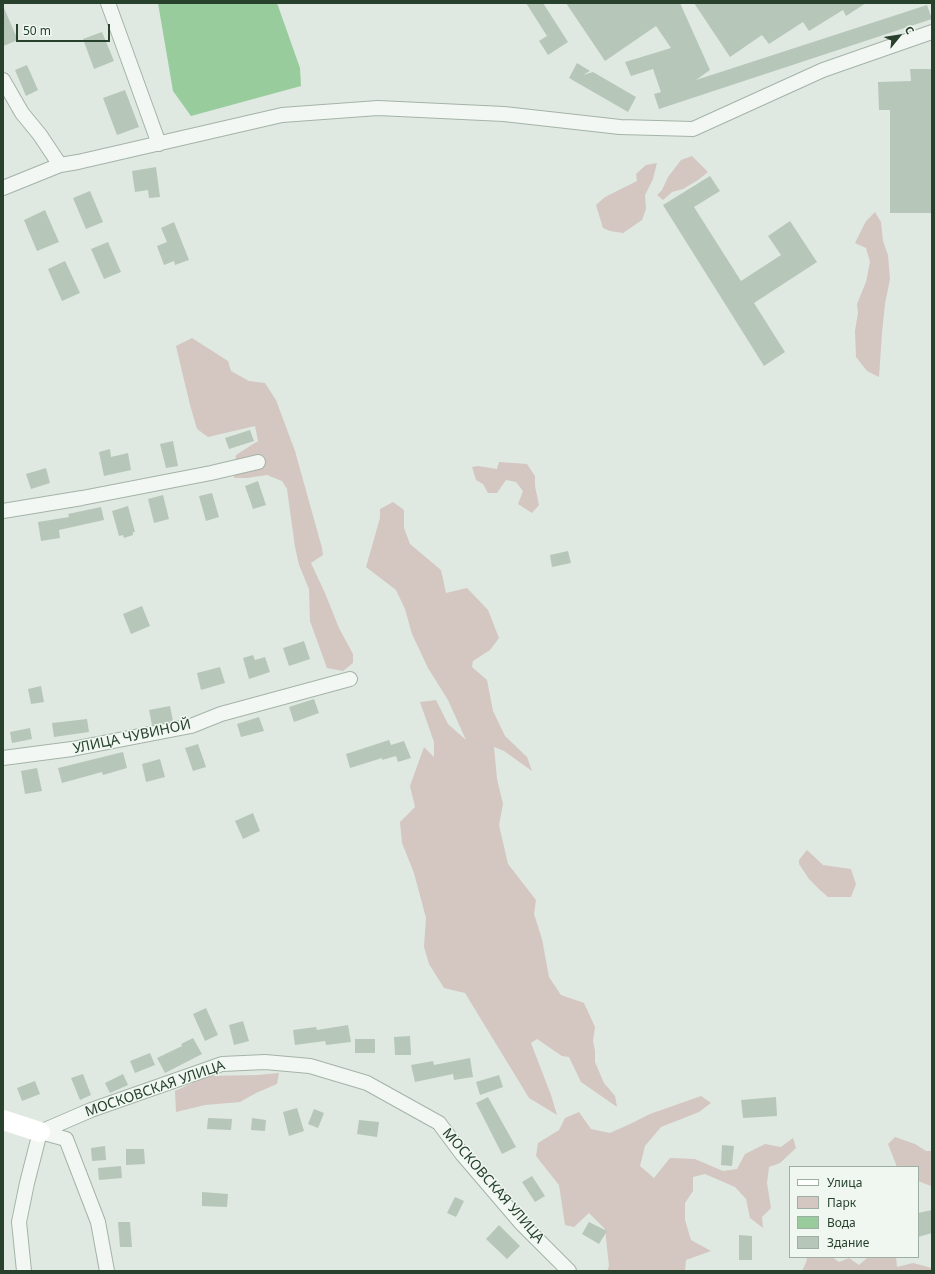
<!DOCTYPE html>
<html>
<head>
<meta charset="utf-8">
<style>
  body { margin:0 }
  #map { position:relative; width:935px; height:1274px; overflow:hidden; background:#dfe9e1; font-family:"Noto Sans",sans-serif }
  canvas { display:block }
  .frame { position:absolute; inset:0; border:4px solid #27412d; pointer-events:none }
  .legend { position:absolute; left:789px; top:1166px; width:130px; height:92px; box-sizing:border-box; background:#eff7f0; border:1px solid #9faea2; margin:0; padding:5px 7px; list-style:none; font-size:12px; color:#27412d }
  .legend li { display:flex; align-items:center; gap:8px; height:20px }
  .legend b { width:20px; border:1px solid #9faea2 }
  .north { position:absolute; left:879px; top:16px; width:40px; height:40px; -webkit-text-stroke:3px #eff7f0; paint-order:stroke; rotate:60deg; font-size:11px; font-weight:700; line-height:16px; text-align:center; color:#27412d }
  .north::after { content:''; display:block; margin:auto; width:14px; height:18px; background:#27412d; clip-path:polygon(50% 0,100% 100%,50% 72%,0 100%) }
  .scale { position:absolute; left:16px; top:24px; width:94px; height:18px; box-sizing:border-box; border:2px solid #27412d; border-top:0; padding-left:5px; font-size:12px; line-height:14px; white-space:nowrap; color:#27412d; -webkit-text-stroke:3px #eff7f0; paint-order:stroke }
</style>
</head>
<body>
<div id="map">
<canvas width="935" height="1274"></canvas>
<div class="frame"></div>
<ul class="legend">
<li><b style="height:5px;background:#fff"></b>Улица</li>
<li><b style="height:11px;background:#d4c6c0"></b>Парк</li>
<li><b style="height:11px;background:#98cc9d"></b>Вода</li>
<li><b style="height:11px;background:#b6c6b9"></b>Здание</li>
</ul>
<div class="north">С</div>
<div class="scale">50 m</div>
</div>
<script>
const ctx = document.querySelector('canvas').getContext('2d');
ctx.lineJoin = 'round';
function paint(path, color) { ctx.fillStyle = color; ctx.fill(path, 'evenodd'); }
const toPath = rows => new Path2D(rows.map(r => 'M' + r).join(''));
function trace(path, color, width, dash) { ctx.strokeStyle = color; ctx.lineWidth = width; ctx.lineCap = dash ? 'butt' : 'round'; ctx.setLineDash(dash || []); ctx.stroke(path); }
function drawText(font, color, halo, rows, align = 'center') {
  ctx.font = font + ' "Noto Sans",sans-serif'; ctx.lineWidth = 3; ctx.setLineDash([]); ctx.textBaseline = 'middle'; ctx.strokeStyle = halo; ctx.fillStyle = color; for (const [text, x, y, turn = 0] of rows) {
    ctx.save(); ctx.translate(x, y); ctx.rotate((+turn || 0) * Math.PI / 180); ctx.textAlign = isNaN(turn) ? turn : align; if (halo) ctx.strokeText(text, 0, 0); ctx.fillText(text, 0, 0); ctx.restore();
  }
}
const green = toPath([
  [692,156,708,172,698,180,683,189,672,192,663,200,657,195,662,190,668,177,681,160],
  [657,163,653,179,645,195,646,209,642,220,623,233,610,231,603,228,596,205,605,197,637,181,636,174,646,165],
  [875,212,881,222,883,241,888,255,890,279,885,304,882,333,879,377,867,371,856,357,855,331,858,313,857,304,866,282,870,262,866,248,855,243,866,221],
  [192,338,228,361,231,371,249,381,265,383,276,400,295,451,322,548,323,555,311,563,325,593,339,628,353,654,353,663,343,671,327,668,310,621,309,589,299,565,295,547,287,489,282,481,267,475,247,478,234,478,236,455,258,441,255,426,208,437,197,429,190,405,176,346],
  [499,462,527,464,535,476,535,486,539,505,532,513,518,504,523,491,516,482,506,480,497,493,488,493,483,484,476,480,472,467,478,466,497,469],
  [393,502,404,510,404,528,410,544,441,570,446,593,467,588,488,610,499,638,490,650,473,661,472,667,487,680,493,711,505,736,527,757,532,771,504,751,494,747,497,779,503,804,499,825,508,864,536,900,534,914,542,939,549,977,561,995,584,1003,595,1027,593,1041,595,1051,595,1062,604,1083,615,1096,617,1107,581,1082,569,1057,562,1056,537,1039,531,1043,551,1095,557,1115,529,1098,465,993,444,988,429,964,424,947,426,918,414,873,402,843,400,822,415,807,410,786,424,747,434,757,434,742,420,702,436,700,448,724,466,740,448,700,428,668,412,634,405,609,396,590,366,567,380,518,380,509],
  [807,850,823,865,851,869,856,884,851,897,828,897,820,890,809,879,799,864,799,860],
  [279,1073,277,1084,256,1093,240,1102,205,1105,176,1112,175,1091,208,1076,258,1075],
  [701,1096,711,1103,699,1112,661,1127,645,1146,640,1166,654,1178,670,1158,695,1159,723,1171,737,1169,745,1154,765,1144,781,1147,793,1138,796,1148,780,1163,769,1167,767,1183,771,1208,762,1217,763,1228,750,1218,746,1199,735,1187,705,1174,693,1177,693,1191,685,1203,685,1220,691,1240,711,1251,686,1260,685,1271,607,1271,609,1266,605,1229,589,1213,574,1227,565,1225,559,1185,536,1156,538,1143,559,1130,565,1118,579,1112,591,1129,610,1133,630,1124,650,1114],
  [895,1137,915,1144,926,1151,932,1151,931,1186,918,1181,918,1167,897,1167,888,1144],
  [806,1257,832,1257,839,1262,849,1258,859,1265,868,1257,896,1257,897,1267,913,1263,932,1268,932,1271,802,1271,807,1260]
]);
const water = toPath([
  [158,3,277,3,300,68,301,86,191,116,173,91]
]);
const building = toPath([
  [526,3,543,3,568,42,548,55,539,41,547,36],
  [566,3,680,3,710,70,696,80,927,5,932,19,659,109,654,94,661,92,653,69,631,76,625,62,671,48,656,26,605,61],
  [694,3,866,3,846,16,843,10,809,31,803,22,769,44,762,35,730,57],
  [3,6,18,40,3,46],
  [102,32,114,61,94,69,83,39],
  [577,63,590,71,583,75,593,72,636,97,628,112,569,78],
  [27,65,38,90,26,96,15,70],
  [910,69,932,69,932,213,890,213,890,110,879,110,878,82,911,81],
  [125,90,139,127,117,135,103,98],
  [156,167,160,197,149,198,148,190,135,192,132,171],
  [710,176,720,191,694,207,741,281,781,255,768,236,790,221,817,262,754,303,785,352,764,366,663,205],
  [90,191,103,222,86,229,73,198],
  [45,210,59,242,37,251,24,220],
  [174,222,189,260,175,265,174,261,164,265,157,246,167,242,161,228],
  [108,242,121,272,104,279,91,249],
  [65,261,80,293,62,301,48,269],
  [250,430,254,441,229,449,225,438],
  [173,441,178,466,166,468,160,444],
  [110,449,111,457,128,453,131,470,104,476,99,452],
  [46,468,50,483,31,489,26,474],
  [258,481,266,505,253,509,245,486],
  [212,493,219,517,206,521,199,496],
  [163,495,169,519,154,523,148,499],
  [128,506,135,532,133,532,133,535,124,538,123,535,119,536,112,511],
  [101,507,104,520,59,530,60,538,41,541,38,522,69,517,68,514],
  [568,551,571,563,552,567,550,555],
  [142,606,150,626,131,634,123,614],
  [304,641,310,659,289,666,283,648],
  [253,655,255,660,265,657,270,672,249,679,243,658],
  [220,667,225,683,201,690,197,673],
  [41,686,44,702,31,704,28,689],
  [314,699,319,713,294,722,289,707],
  [170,706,173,721,152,725,149,710],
  [259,717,264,731,241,737,237,724],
  [87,719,89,732,54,737,52,723],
  [30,728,32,739,12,743,10,732],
  [389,740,391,745,404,741,411,758,398,762,396,756,382,760,382,758,350,768,346,754],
  [198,744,206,767,193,771,185,748],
  [123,752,127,768,103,775,102,772,62,783,58,768],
  [160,759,165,777,146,782,142,764],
  [37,768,42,791,25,794,21,771],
  [253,813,260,831,243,839,235,821],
  [206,1008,218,1035,205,1041,193,1014],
  [243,1021,249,1041,234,1045,229,1025],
  [348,1025,351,1042,326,1045,325,1041,295,1045,293,1030,316,1027,317,1030],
  [410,1036,411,1055,395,1055,394,1037],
  [193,1038,202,1054,165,1073,157,1058,182,1046,181,1044],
  [355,1039,375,1039,375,1053,355,1053],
  [150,1053,155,1065,135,1073,130,1061],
  [470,1058,473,1077,454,1080,453,1074,415,1082,411,1065,433,1061,434,1065],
  [83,1074,91,1095,80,1100,71,1078],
  [123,1074,128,1085,110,1093,105,1083],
  [499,1075,503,1087,480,1095,476,1082],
  [35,1081,40,1094,22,1101,17,1088],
  [488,1097,516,1147,502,1154,476,1103],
  [776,1097,777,1116,743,1118,741,1100],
  [297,1108,304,1131,289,1136,283,1112],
  [314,1109,324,1113,318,1128,308,1124],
  [208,1118,232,1119,231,1130,207,1129],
  [252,1118,266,1120,265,1131,251,1130],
  [359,1120,379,1122,377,1137,357,1134],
  [722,1145,734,1146,732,1166,721,1165],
  [105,1146,106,1160,92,1161,91,1148],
  [126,1149,144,1149,145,1164,126,1165],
  [121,1166,122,1178,99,1180,98,1168],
  [532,1176,545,1196,535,1202,522,1182],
  [202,1192,228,1194,227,1207,202,1206],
  [455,1197,464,1201,456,1217,447,1213],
  [932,1210,932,1233,918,1237,918,1213],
  [118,1222,130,1222,132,1247,120,1247],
  [589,1222,607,1231,599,1244,582,1234],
  [499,1225,520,1246,507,1259,486,1239],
  [739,1235,752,1236,752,1260,739,1260]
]);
const street = toPath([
  [108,3,159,144],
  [3,80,22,113,40,135,60,165],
  [3,188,60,165,78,162,282,115,378,108,504,114,620,127,693,129,823,70,932,32],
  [3,511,82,498,211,473,258,462],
  [3,758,72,749,191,726,221,714,350,679],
  [40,1132,91,1110,222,1064,265,1062,310,1066,367,1083,439,1123,462,1154,521,1223,569,1271],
  [40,1132,66,1139,98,1222,107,1271],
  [24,1271,19,1222,27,1183,40,1132]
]);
const secondary = toPath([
  [3,1120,40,1132]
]);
const streetNames = [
  ["УЛИЦА ЧУВИНОЙ",132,737,-12],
  ["МОСКОВСКАЯ УЛИЦА",155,1089,-19],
  ["МОСКОВСКАЯ УЛИЦА",493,1186,49]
];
paint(green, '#d4c6c0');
paint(water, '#98cc9d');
paint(building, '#b6c6b9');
trace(street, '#a4b3a7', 16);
trace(street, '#f2f7f3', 14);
trace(secondary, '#fff', 20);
drawText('14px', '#27412d', '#eff7f0', streetNames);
</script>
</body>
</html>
